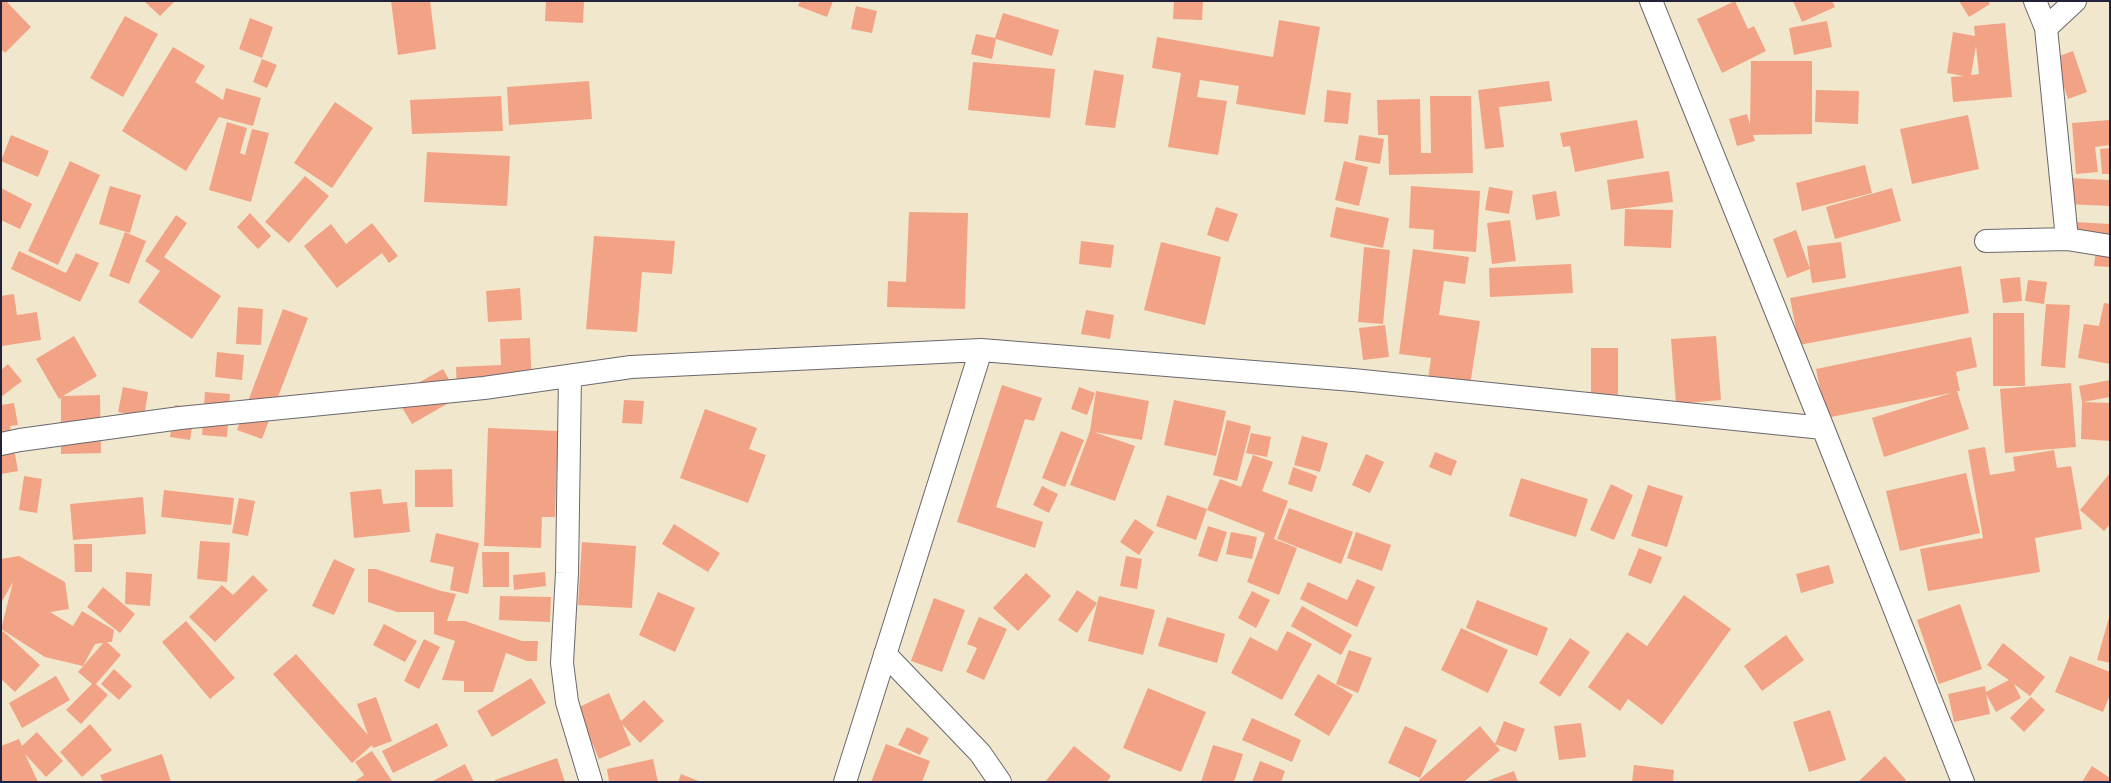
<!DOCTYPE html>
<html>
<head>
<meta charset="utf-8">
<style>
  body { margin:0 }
  #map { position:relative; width:2111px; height:783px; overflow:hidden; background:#f1e7cd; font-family:Delius,sans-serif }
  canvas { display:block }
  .frame { position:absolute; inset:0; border:2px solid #22223b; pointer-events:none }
</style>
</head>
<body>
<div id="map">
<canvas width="2111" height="783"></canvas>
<div class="frame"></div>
</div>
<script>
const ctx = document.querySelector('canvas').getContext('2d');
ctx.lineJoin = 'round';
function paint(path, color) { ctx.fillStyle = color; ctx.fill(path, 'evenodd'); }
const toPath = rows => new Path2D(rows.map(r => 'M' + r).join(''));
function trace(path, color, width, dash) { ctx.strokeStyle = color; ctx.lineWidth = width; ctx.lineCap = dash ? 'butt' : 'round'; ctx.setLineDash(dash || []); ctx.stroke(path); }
const building = toPath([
  [1,1,6,1,31,27,5,53,1,49],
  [144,1,175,1,160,16],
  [391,1,430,1,436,49,398,55],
  [546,1,584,1,583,23,545,21],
  [800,1,833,1,827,17,798,6],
  [1174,1,1203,1,1202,20,1173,19],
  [1735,1,1748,29,1754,26,1766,51,1722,73,1697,19],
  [1793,1,1832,1,1835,7,1802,22],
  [1959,1,1988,1,1990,4,1969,17],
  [856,6,877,11,872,33,851,29],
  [1003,13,1059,30,1052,56,996,39,992,59,971,54,976,34,995,38],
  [125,16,158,34,123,97,90,78],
  [250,18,273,27,262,58,239,49],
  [1279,20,1320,27,1305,115,1236,104,1239,86,1200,80,1197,97,1227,101,1218,155,1168,147,1181,73,1152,68,1157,37,1273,57],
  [1827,21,1832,47,1794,55,1789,28],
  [2005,23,2012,97,1953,102,1951,77,1964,76,1947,73,1953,32,1975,36,1974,26],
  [1976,46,1979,74,1971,75],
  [173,47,205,66,195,82,223,100,226,88,261,98,253,126,219,117,186,171,122,131],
  [2073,51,2087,92,2068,99,2054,58],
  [262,59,277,65,267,88,253,82],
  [1751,61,1812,61,1812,134,1753,135,1755,141,1737,146,1729,119,1747,114,1750,125],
  [973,62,1055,69,1050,118,968,110],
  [1094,70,1124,75,1115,128,1085,125],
  [589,81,592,119,509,125,507,87],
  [1549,81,1552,101,1499,107,1504,147,1485,149,1478,90],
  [1327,90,1351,93,1348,124,1324,122],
  [1816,90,1859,91,1858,124,1815,122],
  [501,96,503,131,412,134,410,100],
  [1430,96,1471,96,1473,173,1389,175,1388,135,1378,135,1377,100,1420,99,1421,153,1431,153],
  [335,102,373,128,332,188,294,163],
  [1968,115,1979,169,1912,184,1900,129],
  [1637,120,1644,158,1575,172,1570,146,1563,147,1560,133],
  [2110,120,2110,145,2095,147,2098,172,2076,174,2072,123],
  [227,122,247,128,240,153,245,155,252,129,269,133,251,202,209,190],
  [11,135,49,151,38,177,1,161],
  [1359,135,1384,139,1380,164,1355,160],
  [2110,148,2110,174,2102,174,2100,149],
  [427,152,510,156,507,206,424,202],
  [70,161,100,175,58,265,28,251],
  [1344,161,1368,167,1359,206,1335,200],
  [1865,165,1872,193,1802,211,1796,183],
  [1669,171,1673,202,1611,210,1607,180],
  [305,176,329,196,289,243,265,222],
  [2068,178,2110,180,2110,206,2066,204],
  [110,186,141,195,130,233,99,224],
  [1411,186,1480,191,1476,252,1433,249,1434,230,1409,228],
  [1489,187,1513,191,1509,214,1485,210],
  [1,188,32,204,20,229,1,220],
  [1892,188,1901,221,1835,239,1826,207],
  [1556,191,1560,216,1536,220,1532,195],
  [1216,207,1238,214,1228,242,1207,235],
  [1336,207,1389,218,1383,248,1330,237],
  [1625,209,1673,210,1671,248,1624,246],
  [909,212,968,213,965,309,887,307,888,281,906,282],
  [250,213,271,236,258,249,237,227],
  [176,215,187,223,164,257,221,296,192,339,138,302,160,271,145,261],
  [1510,220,1516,261,1492,264,1487,223],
  [2075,222,2110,224,2110,267,2094,266,2096,249,2072,247],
  [372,223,398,256,389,263,382,253,337,288,304,246,331,224,346,244],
  [1796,230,1810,269,1807,246,1841,242,1846,278,1812,283,1810,269,1787,278,1773,239],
  [125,232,146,241,129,284,109,276],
  [594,236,675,241,672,274,642,272,637,332,586,329],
  [1081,241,1114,245,1111,268,1079,264],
  [1161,242,1221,257,1205,325,1144,310],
  [1364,247,1390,250,1383,324,1358,322],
  [1413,249,1469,257,1465,284,1444,281,1439,315,1480,321,1470,385,1428,379,1431,358,1399,354],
  [19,251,66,273,76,253,99,263,80,302,11,269],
  [1571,264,1573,293,1490,297,1489,268],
  [1961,266,1969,313,1799,345,1790,298],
  [2020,277,2022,301,2003,303,2000,279],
  [2028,280,2047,282,2044,304,2025,301],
  [520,288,522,320,488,322,486,291],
  [14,294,17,315,37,312,41,340,2,346,1,296],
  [2104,303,2110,304,2110,364,2078,358,2084,324,2099,326],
  [2046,304,2070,305,2065,368,2041,366],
  [238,307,263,309,261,345,236,344],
  [283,309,308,318,262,439,237,430],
  [1086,310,1114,315,1110,339,1081,334],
  [1993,313,2024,313,2025,386,1993,386],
  [1385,325,1389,357,1363,360,1359,328],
  [74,336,97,376,63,396,100,395,101,453,61,454,61,398,59,399,36,359],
  [1716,336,1721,400,1676,404,1671,339],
  [1971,337,1977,367,1956,372,1960,391,1957,391,1969,429,1884,457,1872,418,1951,393,1826,418,1816,369],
  [530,338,532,388,457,391,456,367,501,365,500,339],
  [1591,348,1618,348,1618,413,1591,413],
  [217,352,244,355,242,380,215,377],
  [8,364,22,381,1,397,1,370],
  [443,369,459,397,412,424,395,396],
  [2110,380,2110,397,2083,402,2110,403,2110,441,2081,439,2082,402,2079,386],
  [2071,383,2076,447,2005,453,2000,389],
  [1002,385,1042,398,1034,421,1025,419,996,507,1043,522,1035,548,957,522],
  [123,387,148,392,144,417,118,412],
  [1079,387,1095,393,1087,415,1071,409],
  [1096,391,1149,401,1142,440,1094,432,1135,446,1115,501,1070,485,1090,431],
  [205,392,230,394,227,437,202,435],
  [624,400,644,401,642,424,622,423],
  [1174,400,1226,411,1216,456,1164,445],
  [14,403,18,425,10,426,18,471,1,474,1,405],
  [175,405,195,408,190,440,170,437],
  [705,409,757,428,749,449,766,455,748,503,680,478],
  [1227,420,1251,426,1237,481,1213,475],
  [488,428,558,431,555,517,542,517,541,548,484,546],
  [1061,431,1084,440,1065,487,1042,478],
  [1251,433,1271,437,1267,457,1246,453],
  [1302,436,1328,443,1320,472,1294,465],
  [1985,447,1990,475,2015,471,2013,457,2054,450,2057,468,2071,466,2082,529,2035,538,2040,572,1928,591,1920,549,1983,538,1968,450],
  [1435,452,1457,461,1451,476,1429,467],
  [1366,454,1384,462,1370,493,1352,485],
  [1253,455,1273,462,1262,491,1288,501,1274,539,1297,548,1279,595,1247,582,1265,533,1207,510,1220,479,1241,487],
  [1293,467,1317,476,1312,492,1288,484],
  [452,469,453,507,415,507,415,470],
  [1966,473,1980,533,1900,551,1886,491],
  [2110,473,2110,524,2104,531,2080,510],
  [24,476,42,479,37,513,19,510],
  [1521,478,1588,499,1576,537,1509,516],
  [1611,484,1633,495,1614,540,1590,530],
  [1648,485,1683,496,1667,547,1631,536],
  [1042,486,1058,494,1049,513,1033,505],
  [381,489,383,504,407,502,410,532,354,538,350,492],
  [164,490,234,498,231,525,161,517],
  [1167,495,1207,509,1196,540,1156,526],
  [143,497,146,534,73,540,70,504],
  [239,498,255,501,248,536,232,533],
  [1289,508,1353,532,1341,564,1277,539],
  [1135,519,1154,532,1139,555,1120,542],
  [674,524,720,553,708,572,662,544],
  [1208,526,1227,532,1217,562,1198,556],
  [1231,532,1257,537,1252,559,1226,554],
  [1356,532,1391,545,1382,571,1347,558],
  [436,533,479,543,468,594,450,590,454,567,430,562],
  [200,541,230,543,227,582,197,579],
  [582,542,636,546,632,608,578,605],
  [74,544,92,544,92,572,75,572],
  [1639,548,1662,557,1651,584,1628,575],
  [482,552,509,552,509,587,483,587],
  [19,556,65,582,69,609,50,612,73,626,82,611,114,630,112,642,107,642,121,655,96,684,108,695,81,724,66,710,92,684,78,672,103,643,95,644,83,666,45,657,1,629,13,582,1,603,1,559],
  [1126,556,1142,559,1137,589,1120,586],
  [334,559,355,569,334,615,312,606],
  [1829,565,1834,583,1801,593,1796,574],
  [368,569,376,569,441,591,456,594,447,621,465,621,522,641,538,641,537,661,527,661,506,653,493,692,464,692,464,681,442,680,455,641,434,634,434,612,397,612,368,602],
  [126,572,152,574,150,606,125,604],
  [545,572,546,586,514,590,513,575],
  [1026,573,1051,596,1018,631,993,608],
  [253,575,268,590,215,642,189,617,222,585,233,595],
  [1357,579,1375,587,1357,627,1300,599,1308,582,1347,600],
  [103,587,135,614,120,633,87,607],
  [1077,590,1097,603,1077,633,1058,620],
  [1252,591,1270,600,1256,628,1238,618],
  [658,592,695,608,675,652,639,635],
  [1684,595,1731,629,1662,725,1628,699,1620,711,1588,687,1627,632,1647,646],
  [500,596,551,597,550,622,499,620],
  [1099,596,1155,610,1143,655,1088,641],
  [934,598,965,610,942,672,911,661],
  [1477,600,1548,628,1537,656,1466,628],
  [1960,604,1982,669,1939,684,1917,620],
  [1302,606,1352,635,1341,655,1291,626],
  [2110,614,2110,663,2097,660],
  [979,617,1007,629,984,680,966,672,977,648,967,644],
  [1167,617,1225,634,1217,663,1158,646],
  [186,621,235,678,210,699,162,642],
  [384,624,417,641,405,662,373,645],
  [1461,628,1508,650,1488,693,1441,670],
  [3,631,40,665,15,692,1,679,1,634],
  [1287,631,1312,644,1282,700,1231,673,1250,637,1277,651],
  [1786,635,1804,660,1762,691,1744,666],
  [1570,638,1590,652,1560,697,1539,683],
  [424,639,440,647,419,689,404,681],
  [2003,643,2045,677,2030,696,2014,684,2021,698,1996,712,1986,694,1990,714,1954,722,1948,694,1985,686,1986,692,2009,680,1987,665],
  [1349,650,1372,658,1358,693,1336,684],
  [296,654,368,735,357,704,376,697,392,741,373,748,372,745,352,763,273,674],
  [2070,656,2110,672,2110,695,2103,712,2055,692],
  [114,669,132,686,119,700,101,684],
  [1318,674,1353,695,1329,736,1294,715],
  [56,676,70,700,22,728,9,703],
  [531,678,546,703,492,737,477,711],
  [1148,688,1206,712,1181,772,1123,748],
  [609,693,621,721,644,700,664,721,640,743,622,724,631,745,599,759,577,708],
  [2031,697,2045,710,2024,732,2010,718],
  [1830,710,1846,760,1809,772,1793,722],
  [1252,718,1301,740,1292,762,1242,740],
  [1504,721,1525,729,1516,752,1495,744],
  [437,723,448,746,393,773,382,751],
  [1581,723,1586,757,1559,760,1554,726],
  [90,724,112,750,82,777,60,752],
  [1405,726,1437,740,1420,778,1388,763],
  [1480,726,1500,750,1464,782,1420,782,1419,780],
  [907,727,929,738,920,755,898,745],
  [37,732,63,761,46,777,25,754,38,782,1,782,1,746,19,739,22,746],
  [886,744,930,761,922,782,871,782],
  [1213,745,1243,754,1234,782,1201,782],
  [1074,746,1111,776,1107,782,1045,782],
  [372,751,392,781,354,782,364,775,355,762],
  [162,754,171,782,103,782,100,775],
  [1885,756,1906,780,1904,782,1858,782],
  [557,758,565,782,495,782,495,780],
  [653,759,658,782,609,782,607,769],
  [1260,761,1285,771,1281,782,1252,782],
  [465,764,474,782,431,782],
  [1634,765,1674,770,1673,782,1632,782],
  [2092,766,2110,778,2110,782,2082,782],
  [1514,771,1518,782,1488,782,1487,781],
  [681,774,701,782,678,782]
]);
const minor = toPath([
  [1651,1,1823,428,1963,782],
  [2035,1,2046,28,2067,239],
  [2046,28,2075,1],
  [1986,241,2067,239,2110,246],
  [570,376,567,573,562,663,567,702,591,782],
  [1,444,20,440,180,418,484,388,631,367,981,350,1353,380,1823,428],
  [885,654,980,753,1000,782],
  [845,782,981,350]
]);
paint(building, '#f3a385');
trace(minor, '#6a676e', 24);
trace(minor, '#fff', 22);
</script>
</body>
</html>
